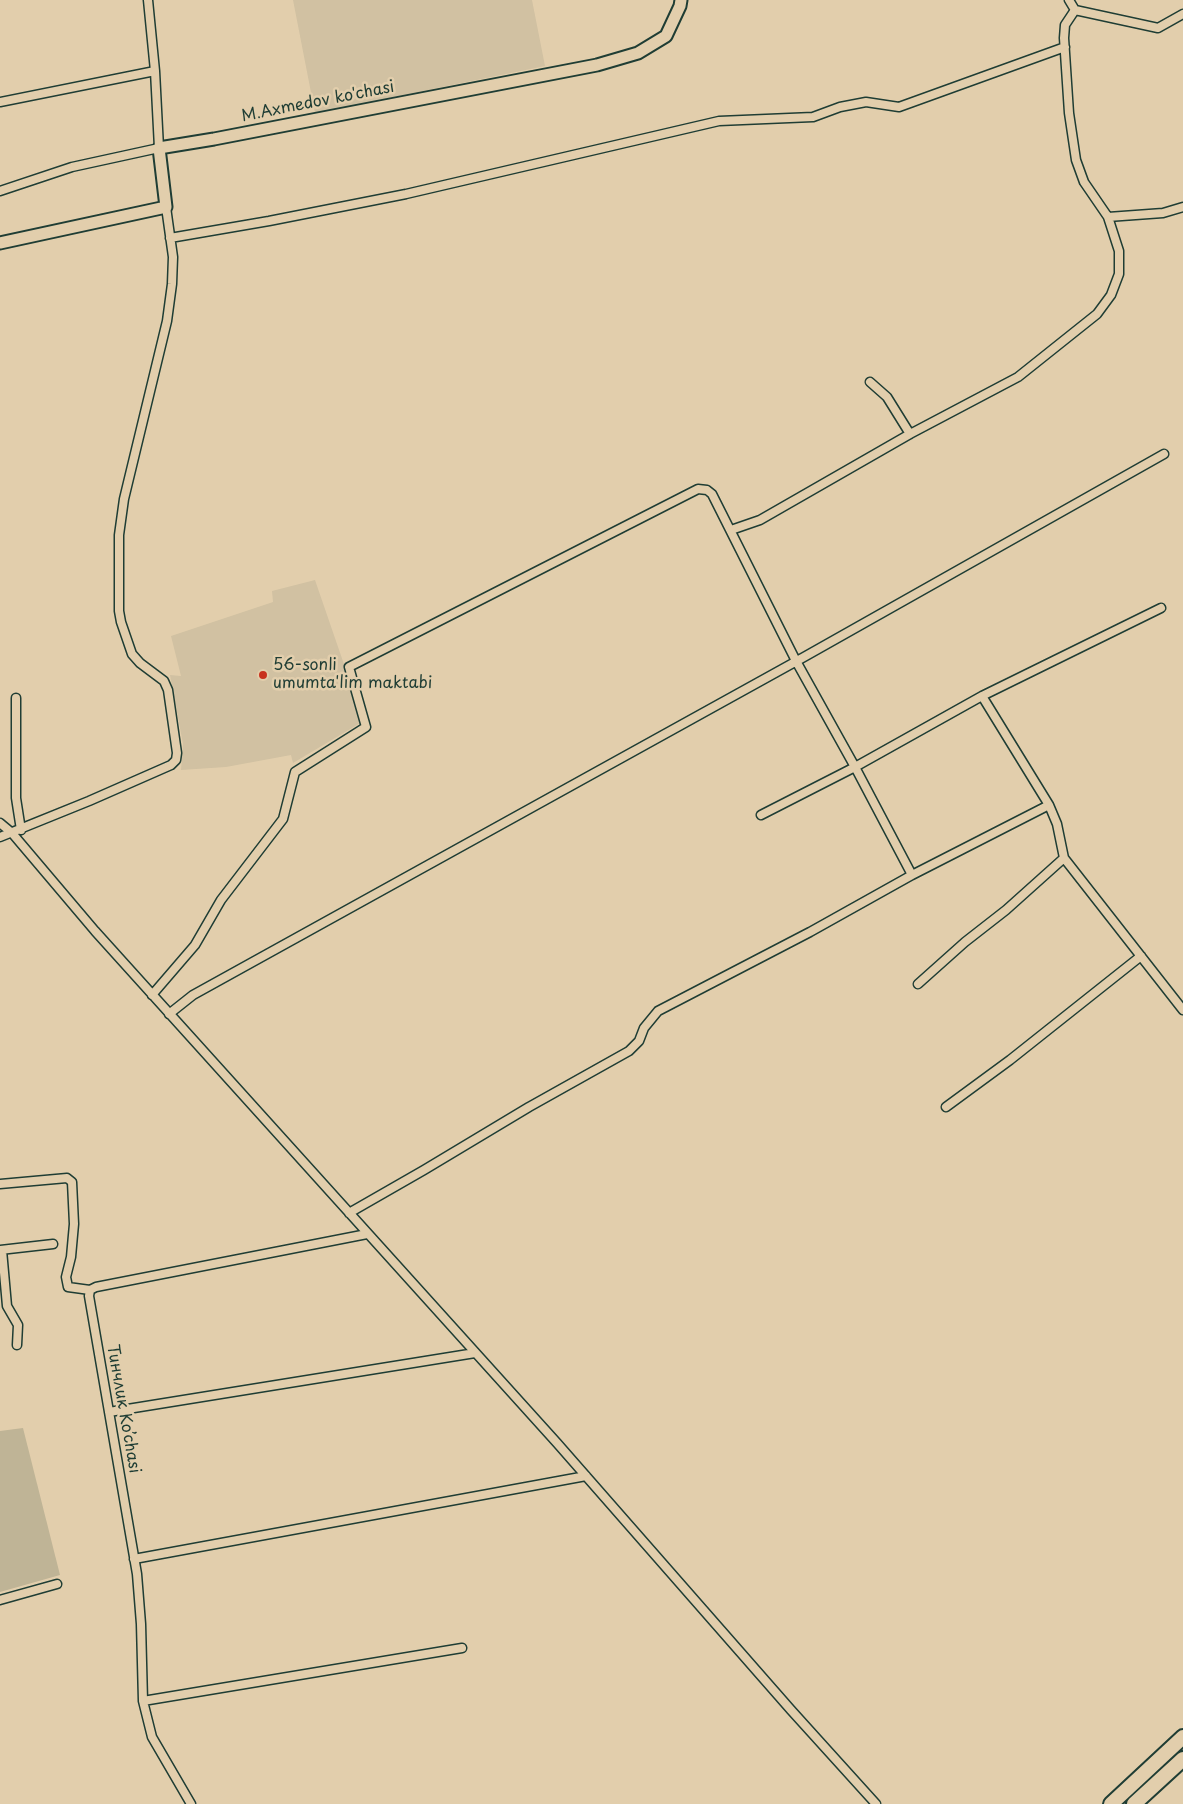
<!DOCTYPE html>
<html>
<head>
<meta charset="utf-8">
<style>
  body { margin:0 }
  canvas { display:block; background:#e2ceac }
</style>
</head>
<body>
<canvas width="1183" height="1804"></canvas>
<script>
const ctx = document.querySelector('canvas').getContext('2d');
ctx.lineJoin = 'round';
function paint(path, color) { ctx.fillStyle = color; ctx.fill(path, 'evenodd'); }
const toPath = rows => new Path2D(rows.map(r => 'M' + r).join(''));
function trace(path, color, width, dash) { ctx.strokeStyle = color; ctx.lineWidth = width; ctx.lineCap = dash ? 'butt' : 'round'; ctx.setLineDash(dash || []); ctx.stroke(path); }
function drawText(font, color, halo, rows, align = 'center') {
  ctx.font = font + ' "Playpen Sans",sans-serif'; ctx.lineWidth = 5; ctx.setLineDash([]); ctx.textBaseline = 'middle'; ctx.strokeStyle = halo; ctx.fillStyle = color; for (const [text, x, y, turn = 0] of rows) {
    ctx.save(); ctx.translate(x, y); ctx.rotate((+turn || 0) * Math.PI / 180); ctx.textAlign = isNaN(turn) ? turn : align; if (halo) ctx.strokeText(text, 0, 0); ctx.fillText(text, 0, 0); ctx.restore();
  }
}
const built = toPath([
  [293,0,532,0,545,66,315,113],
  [315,580,347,673,344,674,362,722,293,763,291,755,226,767,181,770,183,744,170,675,181,676,171,636,273,602,272,591]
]);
const green = toPath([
  [23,1428,60,1575,0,1592,0,1431]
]);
const street = toPath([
  [1069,0,1075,10,1158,28,1183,14],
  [0,102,155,71],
  [0,191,72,167,159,148,155,71,148,0],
  [1108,217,1163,213,1183,207],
  [170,238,269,221,406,194,719,121,813,117,840,107,866,102,899,107,1065,47],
  [870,382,887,397,910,434],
  [731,530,760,520,910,434,1018,377,1097,314,1111,295,1119,274,1119,251,1108,217,1084,182,1076,160,1069,113,1064,38,1065,25,1075,10],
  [16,698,16,798,21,830],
  [0,823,12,833,95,931,557,1443,791,1710,876,1804],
  [0,837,89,801,171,765,176,760,177,753,168,690,164,681,140,663,132,654,121,622,119,611,119,535,124,499,167,321,172,284,173,257,166,207],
  [1064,858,1183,1010],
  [912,875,1049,805],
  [918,984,965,942,1006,910,1064,858,1057,824,1049,805,982,696],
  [152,995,195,945,221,900,283,819,295,772,366,727,349,667,698,489,707,490,712,494,796,661,855,767,761,815],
  [169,1014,193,995,804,657,1164,454],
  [946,1107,1010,1060,1141,956],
  [0,1184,67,1178,72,1182,74,1224,71,1257,66,1277,68,1287,90,1290],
  [349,1213,424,1170,529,1107,629,1051,639,1041,644,1028,658,1011,810,932,912,875,855,767,982,696,1161,608],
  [0,1250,53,1244],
  [2,1250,7,1306,18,1325,17,1345],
  [109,1412,475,1353],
  [134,1559,586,1476],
  [0,1600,57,1584],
  [143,1701,462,1648],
  [191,1804,152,1737,143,1701,141,1624,137,1574,89,1296,90,1290,96,1287,367,1234]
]);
const secondary = toPath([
  [0,243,166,207,159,148,214,139,597,65,638,53,666,36,680,6,681,0]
]);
const highway = toPath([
  [1111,1804,1183,1737],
  [1134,1804,1183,1759]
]);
const markers = [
  [263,675,5,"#c8321e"]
];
const streetNames = [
  ["M.Axmedov ko'chasi",318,102,-11],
  ["Тинчлик Ko’chasi",123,1409,80]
];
const poiNames = [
  ["56-sonli",273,666],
  ["umumta'lim maktabi",273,684]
];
paint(built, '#d1c1a2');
paint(green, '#bfb496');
trace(street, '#1f3d34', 11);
trace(secondary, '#1f3d34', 15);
trace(highway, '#1f3d34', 18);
trace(street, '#e2ceac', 8);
trace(secondary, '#e2ceac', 11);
trace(highway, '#e2ceac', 14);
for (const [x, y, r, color] of markers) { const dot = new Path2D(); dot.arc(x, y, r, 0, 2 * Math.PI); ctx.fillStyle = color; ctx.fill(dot); trace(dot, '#e2ceac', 2); }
drawText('16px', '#1f3d34', '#e2ceac', streetNames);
drawText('16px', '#1f3d34', '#e2ceac', poiNames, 'left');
</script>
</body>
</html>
